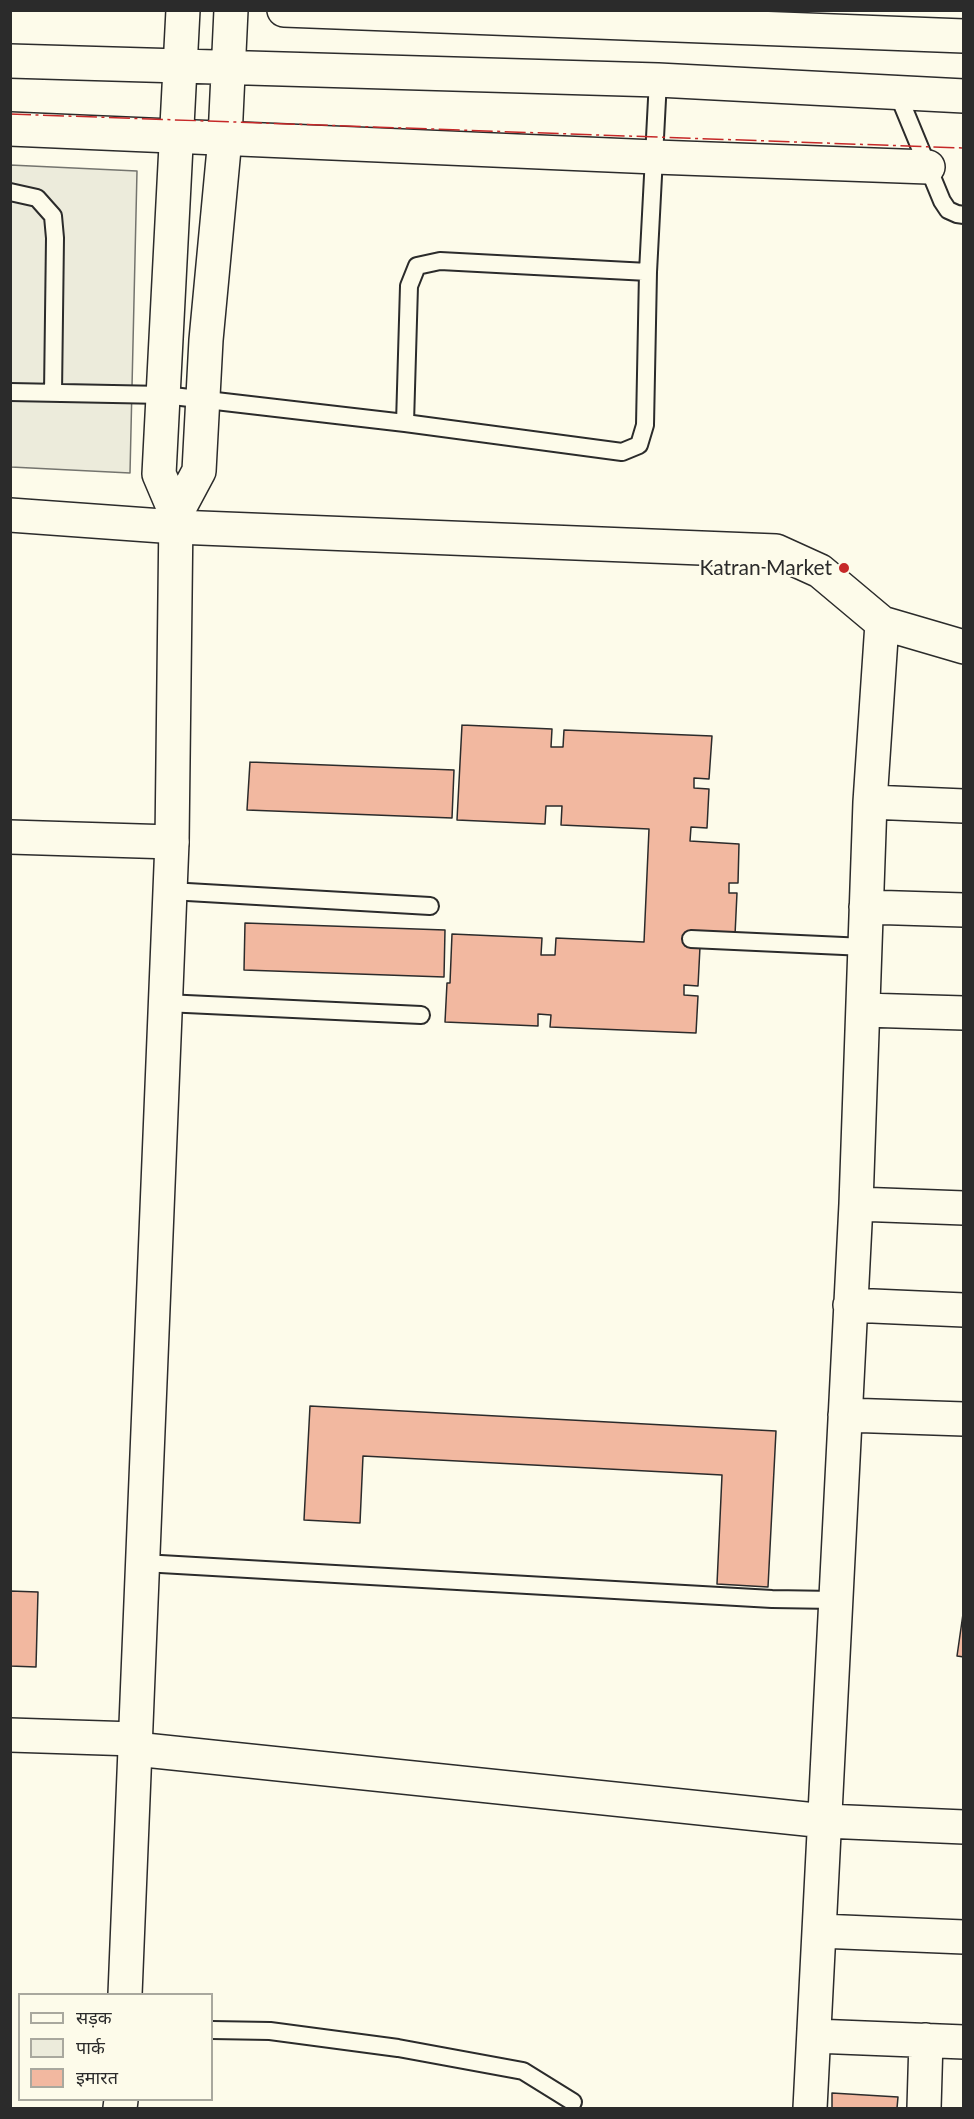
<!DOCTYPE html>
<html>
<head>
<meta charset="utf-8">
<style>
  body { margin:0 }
  #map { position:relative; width:974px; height:2119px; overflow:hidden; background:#fdfbea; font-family:Lato,"Noto Sans Devanagari",sans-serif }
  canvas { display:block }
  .frame { position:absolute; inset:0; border:12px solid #2b2b2b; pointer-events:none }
  .legend { position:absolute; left:18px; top:1993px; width:195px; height:108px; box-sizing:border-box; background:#fdfbea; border:2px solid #a9a89e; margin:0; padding:8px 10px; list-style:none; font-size:18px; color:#2b2b2b }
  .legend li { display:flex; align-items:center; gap:12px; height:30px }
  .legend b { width:30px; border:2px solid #a9a89e }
</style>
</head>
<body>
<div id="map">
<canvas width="974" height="2119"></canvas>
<div class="frame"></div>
<ul class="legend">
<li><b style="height:8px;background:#fdfbea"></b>सड़क</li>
<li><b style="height:16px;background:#ecebdb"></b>पार्क</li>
<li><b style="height:16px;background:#f2b8a0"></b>इमारत</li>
</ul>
</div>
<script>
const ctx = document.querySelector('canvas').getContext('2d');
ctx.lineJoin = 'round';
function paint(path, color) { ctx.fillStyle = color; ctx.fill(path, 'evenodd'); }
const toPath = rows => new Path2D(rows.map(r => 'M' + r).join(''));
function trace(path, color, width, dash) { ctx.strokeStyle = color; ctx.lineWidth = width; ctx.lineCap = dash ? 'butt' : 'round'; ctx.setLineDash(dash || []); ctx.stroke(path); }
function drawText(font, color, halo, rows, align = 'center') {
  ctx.font = font + ' Lato,sans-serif'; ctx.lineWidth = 4.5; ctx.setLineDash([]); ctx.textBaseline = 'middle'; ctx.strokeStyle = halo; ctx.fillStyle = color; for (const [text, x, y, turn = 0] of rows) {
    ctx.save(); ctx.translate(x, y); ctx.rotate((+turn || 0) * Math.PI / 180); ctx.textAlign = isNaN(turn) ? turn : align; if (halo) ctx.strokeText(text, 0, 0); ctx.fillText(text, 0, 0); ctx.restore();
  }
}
const green = toPath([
  [10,165,137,171,130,473,11,467,10,165]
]);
const building = toPath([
  [462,725,552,729,551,747,563,747,564,730,712,736,709,779,694,778,694,788,709,789,707,828,691,827,690,841,739,844,738,883,729,883,729,893,737,893,735,935,685,933,685,946,700,947,698,986,684,985,684,995,698,996,696,1033,550,1027,551,1015,538,1014,538,1026,445,1022,447,983,450,983,452,934,542,938,541,955,555,955,556,938,644,942,649,829,561,825,562,806,546,806,545,824,457,820,462,725],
  [250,762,454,770,452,818,247,810,250,762],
  [245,923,445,930,444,977,244,970,245,923],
  [310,1406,776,1431,768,1587,717,1584,722,1475,363,1456,360,1523,304,1520,310,1406],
  [10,1591,38,1592,36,1667,10,1666,10,1591],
  [964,1607,964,1657,957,1656,964,1607],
  [832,2093,898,2097,897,2108,832,2108,832,2093]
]);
const service = toPath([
  [897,92,942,201,948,210,957,214,964,215],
  [10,192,37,198,53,216,55,238,53,393],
  [10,392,164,395,405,423,622,452,639,445,645,425,648,272,658,80],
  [405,423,409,286,417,266,440,261,648,272],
  [170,891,430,906],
  [691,939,865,947],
  [165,1003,421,1015],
  [143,1563,772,1599,835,1600],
  [212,2030,270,2031,398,2048,523,2071,573,2102]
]);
const minor = toPath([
  [10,129,655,157,928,167],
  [10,515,176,527,776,551,820,571,882,623,964,647],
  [870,802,964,806],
  [10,837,172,842],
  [866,907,964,910],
  [863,1010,964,1013],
  [856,1204,964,1208],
  [850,1305,964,1310],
  [845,1415,964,1419],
  [10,1735,135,1739],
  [135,1749,825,1821,964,1827],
  [819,1931,964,1937],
  [814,2036,964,2042],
  [810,2108,856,1204,870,802,882,623],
  [924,2108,926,2040]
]);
const tertiary = toPath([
  [284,10,964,36],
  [10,61,658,80,964,96],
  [176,514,199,471,206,340,225,138,231,10],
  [125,1994,172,842,176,514,159,474,183,10],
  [120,2108,121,2100]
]);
const power = toPath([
  [10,114,964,148]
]);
const markers = [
  [844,568,6,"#c62828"]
];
const poiNames = [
  ["Katran Market",832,568]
];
paint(green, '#ecebdb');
trace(green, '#74746e', 1.5);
paint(building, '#f2b8a0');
trace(building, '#2b2b2b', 1.5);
trace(service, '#2b2b2b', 20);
trace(minor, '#2b2b2b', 36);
trace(tertiary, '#2b2b2b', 36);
trace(service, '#fdfbea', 16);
trace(minor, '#fdfbea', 33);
trace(tertiary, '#fdfbea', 33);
trace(power, '#c62828', 1.5, [21, 4.5, 3, 4.5]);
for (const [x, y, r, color] of markers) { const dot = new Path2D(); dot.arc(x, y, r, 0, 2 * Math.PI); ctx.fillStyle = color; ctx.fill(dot); trace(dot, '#fdfbea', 2); }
drawText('21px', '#2b2b2b', '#fdfbea', poiNames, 'right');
</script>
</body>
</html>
